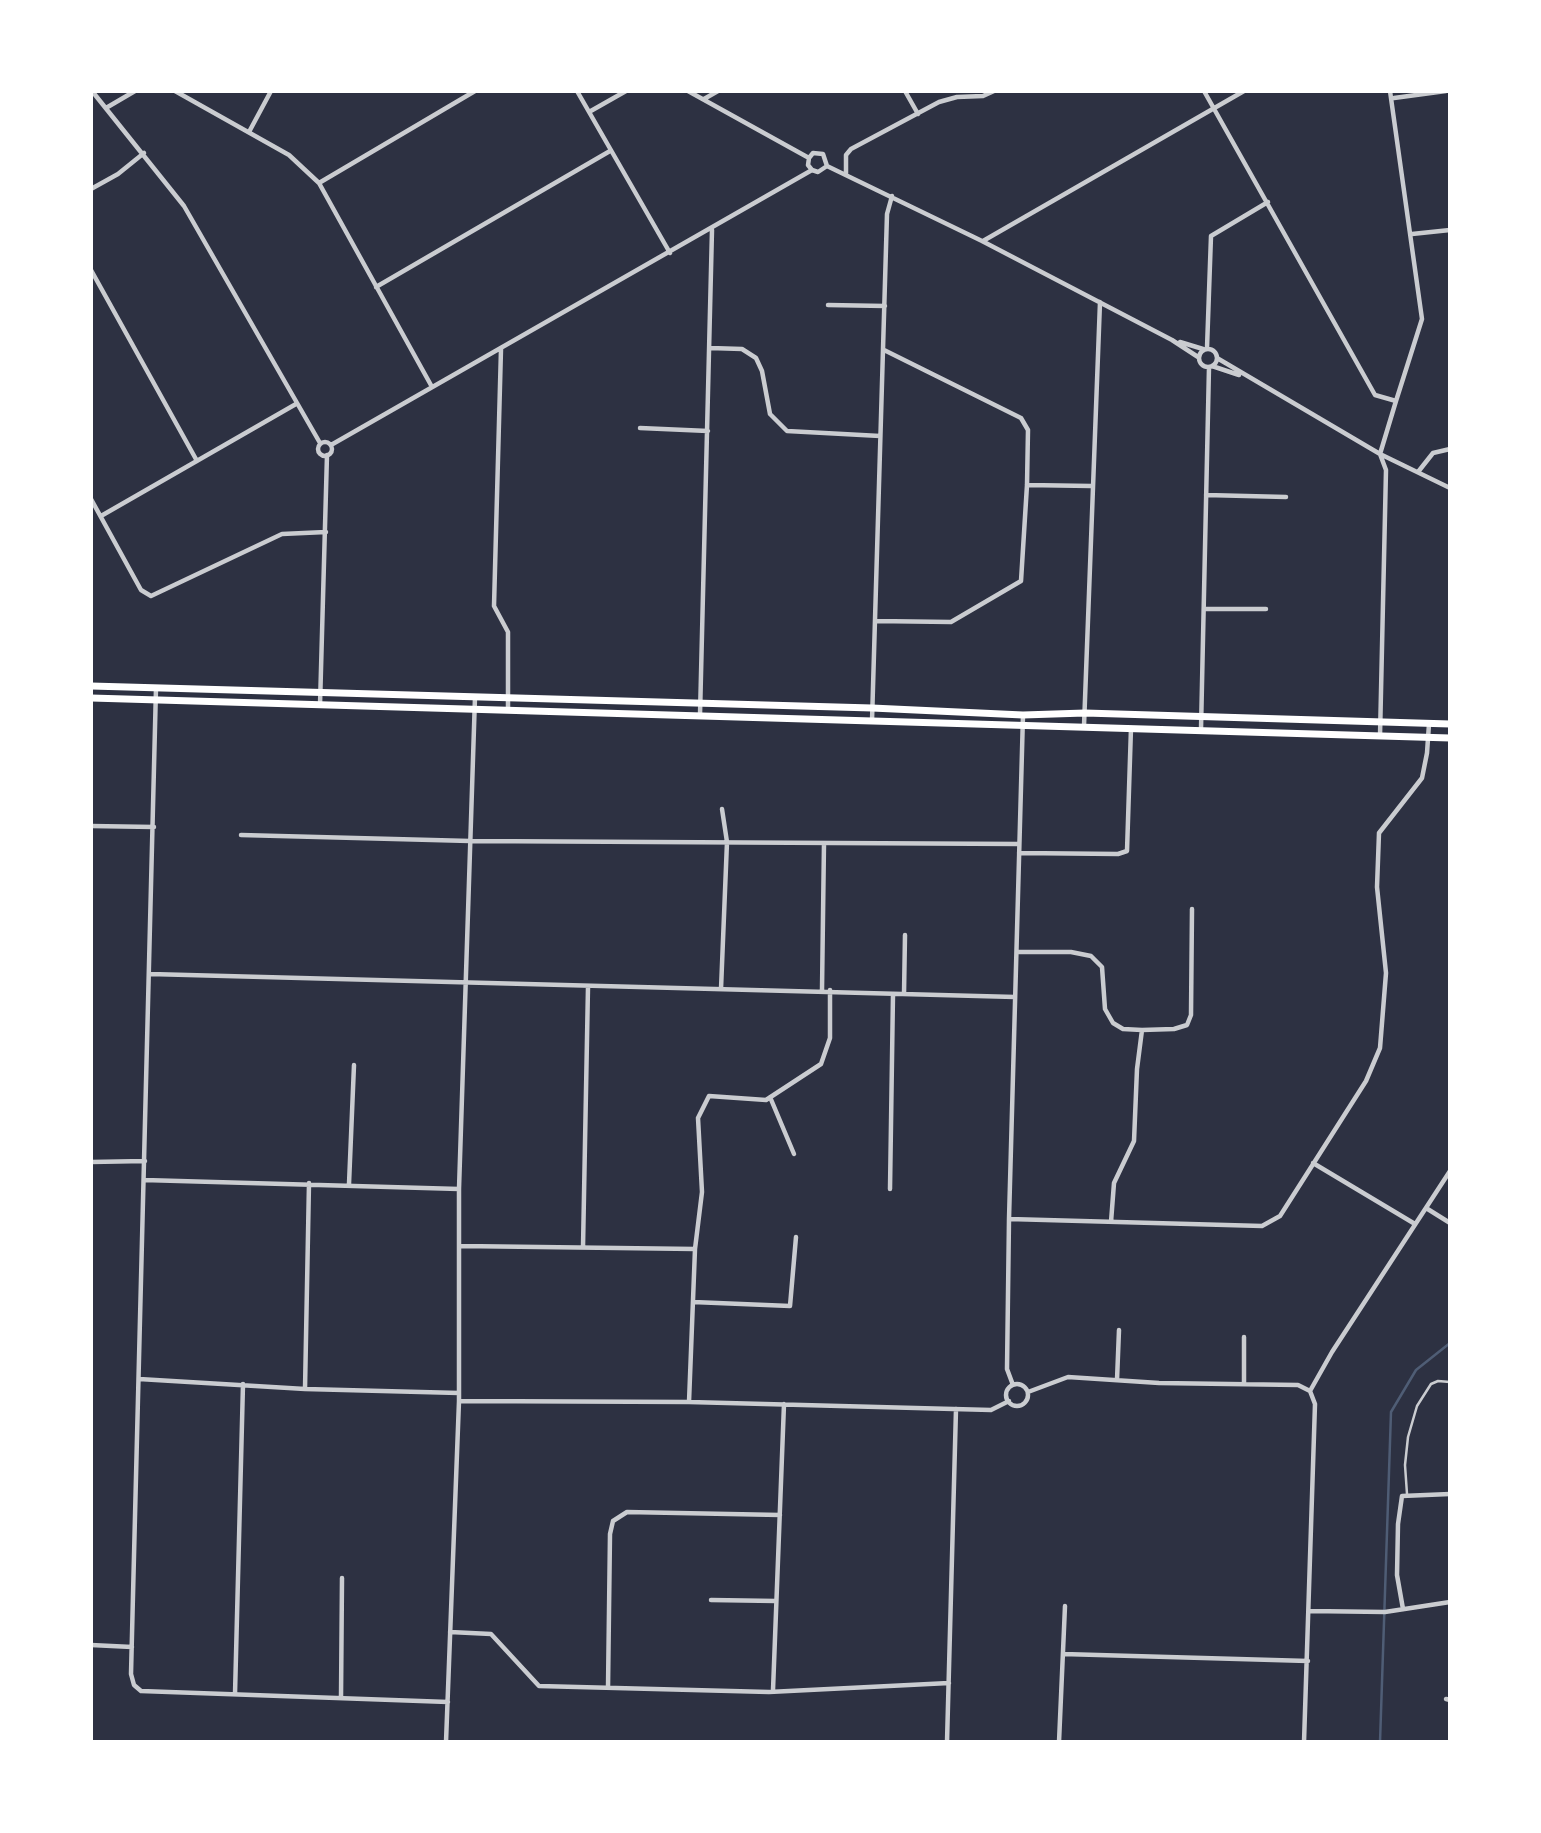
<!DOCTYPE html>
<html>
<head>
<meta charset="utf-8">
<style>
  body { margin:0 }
  #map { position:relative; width:1541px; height:1833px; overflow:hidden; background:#2d3142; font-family:Karla,sans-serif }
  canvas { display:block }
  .frame { position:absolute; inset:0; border:93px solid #fff; pointer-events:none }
</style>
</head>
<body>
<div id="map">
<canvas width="1541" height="1833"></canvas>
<div class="frame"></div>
</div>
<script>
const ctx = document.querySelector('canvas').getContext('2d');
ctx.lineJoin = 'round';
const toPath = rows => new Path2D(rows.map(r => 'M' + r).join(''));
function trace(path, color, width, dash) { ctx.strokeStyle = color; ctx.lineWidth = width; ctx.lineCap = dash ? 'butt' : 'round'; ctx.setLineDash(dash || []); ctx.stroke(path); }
const stream = toPath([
  [1380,1742,1391,1412,1416,1370,1450,1343]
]);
const service = toPath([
  [1407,1494,1405,1465,1408,1437,1417,1406,1431,1384,1438,1381,1450,1382]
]);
const minor = toPath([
  [92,91,184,206,320,443],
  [175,91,289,155,319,183,432,387],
  [577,91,670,253],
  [688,91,809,158],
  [905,91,918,114],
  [1204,91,1375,395,1396,401,1380,454,1386,470,1380,736],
  [1390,91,1422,319,1396,401],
  [1394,98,1446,91],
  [704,99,718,91],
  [106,108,135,91],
  [589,112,626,91],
  [249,132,271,91],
  [809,158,808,165,812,170,818,172,827,166],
  [809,158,813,153,823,154,827,166],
  [827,166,982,241,1172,340,1198,357],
  [846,174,846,155,851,149,939,102,957,97,983,96,994,91],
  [319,183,475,91],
  [91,189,118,174,144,153],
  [1412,234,1450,230],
  [983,241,1244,91],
  [91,270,197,461],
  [376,287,610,151],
  [828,305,885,306],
  [1180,342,1203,349],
  [710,348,742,349,756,358,762,371,770,414,787,431,880,436],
  [1207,348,1211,236,1268,202],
  '1199 358a9 9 0 1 1 18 0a9 9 0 1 1-18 0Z',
  [501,349,494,606,508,632,508,709],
  [1217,358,1380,454,1450,488],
  [1212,366,1239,375],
  [640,428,708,431],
  '318 449a7 7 0 1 1 14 0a7 7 0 1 1-14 0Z',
  [331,445,812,170],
  [1418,472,1433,453,1450,449],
  [1027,485,1091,486],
  [1206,495,1286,497],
  [91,499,141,590,151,596,282,534,326,532],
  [101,516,296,404],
  [1204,609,1266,609],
  [875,621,951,622,1021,581,1027,485,1028,430,1021,418,884,350],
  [156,688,131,1674,134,1685,141,1691,448,1702],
  [320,705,327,455],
  [700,715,712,230],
  [872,721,887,214,892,196],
  [1084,726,1100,302],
  [1201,729,1209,367],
  [91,826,154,827],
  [241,835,470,841,1019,844],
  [1019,853,1118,854,1127,851,1131,728],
  [1017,952,1071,952,1091,956,1102,967,1105,1009,1113,1023,1123,1029,1142,1030],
  [150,974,1015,997],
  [721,989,727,842,722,809],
  [822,990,824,843],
  [904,994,905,935],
  [770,1097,794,1154],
  [91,1162,145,1161],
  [1313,1163,1415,1224],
  [144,1180,459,1189],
  [349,1184,354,1065],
  [890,1189,893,994],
  [1426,1208,1450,1223],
  [1009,1219,1262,1226,1280,1216,1366,1081,1380,1048,1386,973,1377,887,1379,833,1422,778,1427,753,1429,724],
  [1111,1222,1114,1183,1134,1141,1137,1069,1142,1030,1174,1029,1187,1025,1191,1015,1192,909],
  [461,1246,695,1249],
  [583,1247,588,987],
  [693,1302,790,1306,796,1237],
  [139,1379,305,1389,459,1393],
  [1117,1380,1119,1330],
  [1244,1384,1244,1337],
  '1006 1395a11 11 0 1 1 22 0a11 11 0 1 1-22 0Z',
  [1013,1385,1007,1369,1009,1219,1023,715],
  [305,1389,309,1183],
  [1310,1391,1332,1352,1450,1171],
  [1028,1392,1068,1377,1159,1383,1298,1385,1310,1391],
  [459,1401,689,1402,991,1410,1009,1401],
  [689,1402,695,1249,702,1192,698,1118,709,1096,766,1100,821,1064,830,1038,830,990],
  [711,1600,776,1601],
  [1403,1609,1397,1575,1398,1524,1402,1496,1450,1494],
  [1309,1611,1385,1612,1450,1602],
  [450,1632,491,1634,539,1686,769,1692,949,1683],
  [91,1645,132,1647],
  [1063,1654,1308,1661],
  [608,1688,610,1534,613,1521,627,1512,780,1515],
  [773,1690,784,1404],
  [235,1694,243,1384],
  [341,1698,342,1578],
  [1446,1699,1450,1700],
  [446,1742,459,1401,459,1189,475,697],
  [947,1742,956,1409],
  [1059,1742,1065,1606],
  [1304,1742,1315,1404,1310,1391]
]);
const primary = toPath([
  [91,686,872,708,1023,715,1085,713,1450,724],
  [91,698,1450,738]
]);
trace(stream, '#4f5d75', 2.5);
trace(service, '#caccd0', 2.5);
trace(minor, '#caccd0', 4.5);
trace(primary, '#fff', 7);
</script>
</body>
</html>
